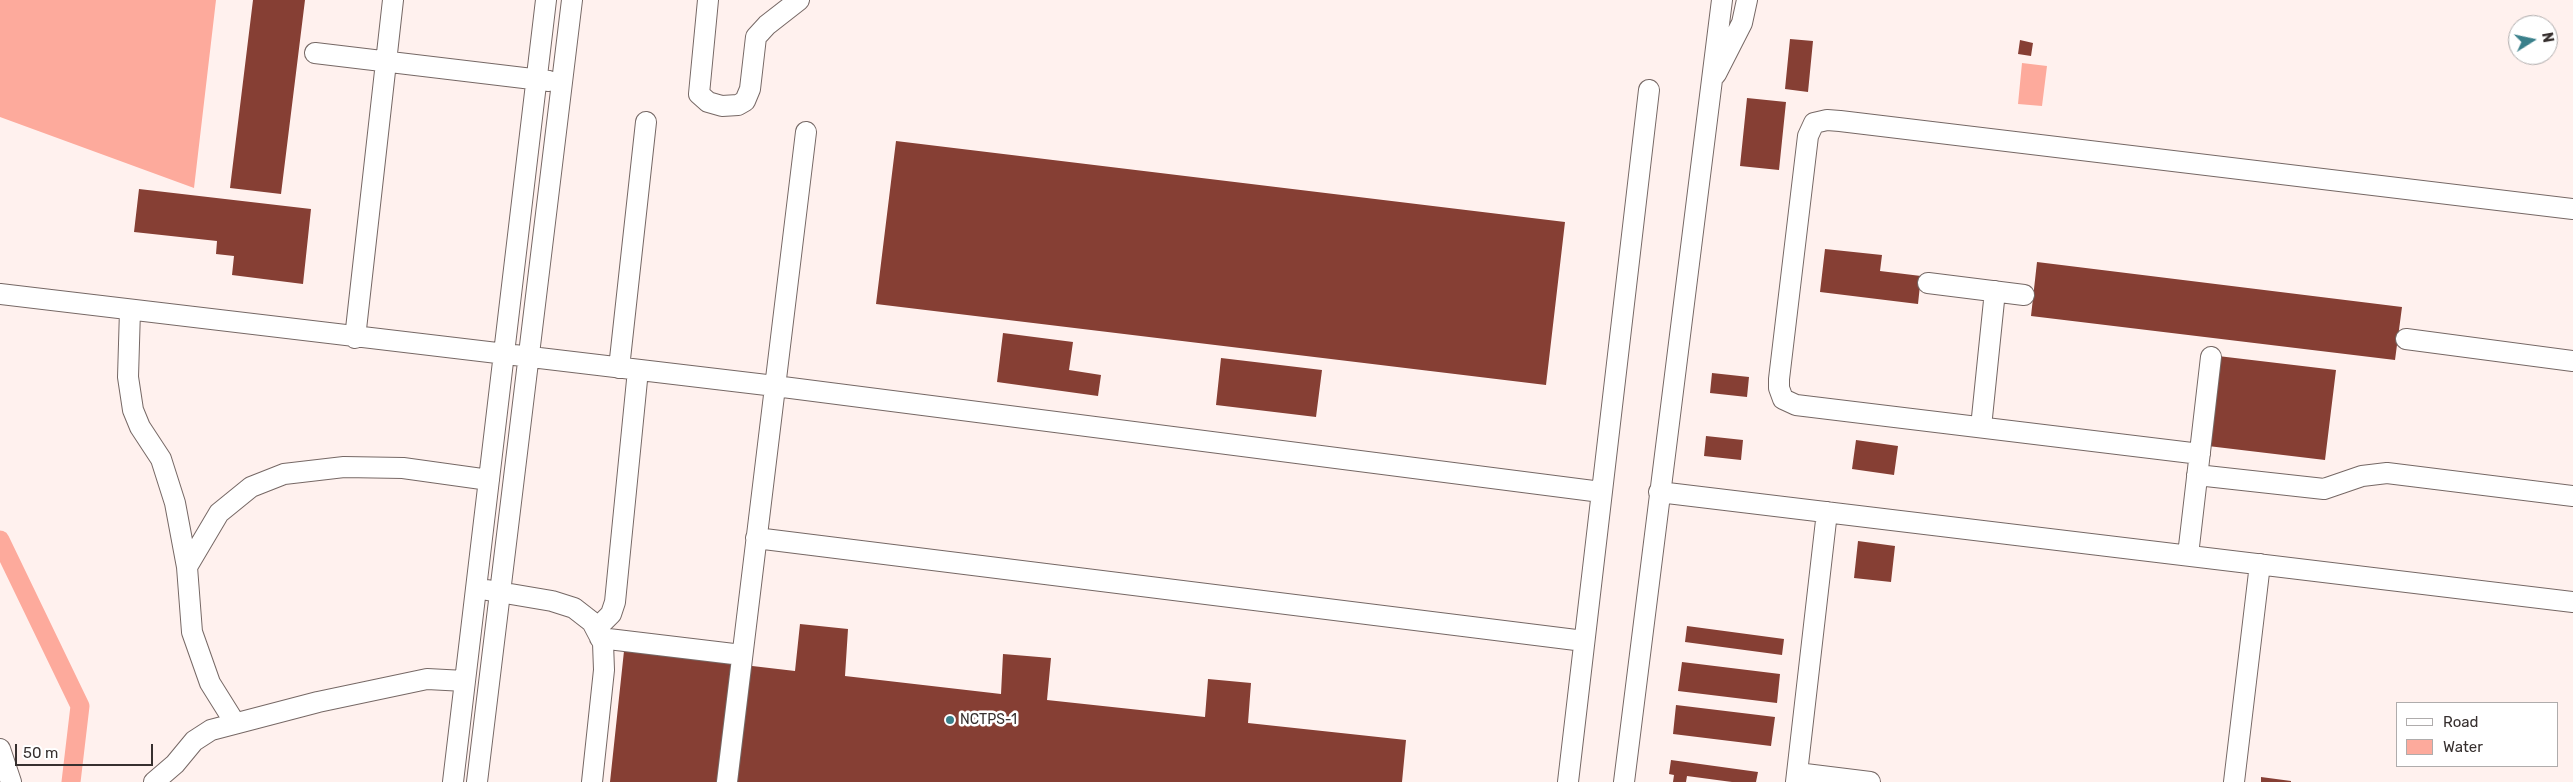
<!DOCTYPE html>
<html>
<head>
<meta charset="utf-8">
<style>
  body { margin:0 }
  #map { position:relative; width:2573px; height:782px; overflow:hidden; background:#fff1ee; font-family:Rubik,sans-serif }
  canvas { display:block }
  .legend { position:absolute; left:2396px; top:702px; width:162px; height:65px; box-sizing:border-box; background:#fff; border:1px solid #afacac; margin:0; padding:6px 9px; list-style:none; font-size:15px; color:#37302f }
  .legend li { display:flex; align-items:center; gap:10px; height:25px }
  .legend b { width:25px; border:1px solid #afacac }
  .north { position:absolute; left:2508px; top:15px; width:50px; height:50px; box-sizing:border-box; background:#fff; border:1px solid #afacac; border-radius:50%; rotate:80deg; font-size:14px; font-weight:700; line-height:20px; text-align:center; color:#37302f }
  .north::after { content:''; display:block; margin:auto; width:18px; height:22px; background:#3a808b; clip-path:polygon(50% 0,100% 100%,50% 72%,0 100%) }
  .scale { position:absolute; left:15px; top:744px; width:138px; height:22px; box-sizing:border-box; border:2px solid #37302f; border-top:0; padding-left:6px; font-size:15px; line-height:18px; white-space:nowrap; color:#37302f; -webkit-text-stroke:4px #fff; paint-order:stroke }
</style>
</head>
<body>
<div id="map">
<canvas width="2573" height="782"></canvas>
<ul class="legend">
<li><b style="height:6px;background:#fff"></b>Road</li>
<li><b style="height:14px;background:#fdaa9c"></b>Water</li>
</ul>
<div class="north">N</div>
<div class="scale">50 m</div>
</div>
<script>
const ctx = document.querySelector('canvas').getContext('2d');
ctx.lineJoin = 'round';
function paint(path, color) { ctx.fillStyle = color; ctx.fill(path, 'evenodd'); }
const toPath = rows => new Path2D(rows.map(r => 'M' + r).join(''));
function trace(path, color, width, dash) { ctx.strokeStyle = color; ctx.lineWidth = width; ctx.lineCap = dash ? 'butt' : 'round'; ctx.setLineDash(dash || []); ctx.stroke(path); }
function drawText(font, color, halo, rows, align = 'center') {
  ctx.font = font + ' Rubik,sans-serif'; ctx.lineWidth = 5; ctx.setLineDash([]); ctx.textBaseline = 'middle'; ctx.strokeStyle = halo; ctx.fillStyle = color; for (const [text, x, y, turn = 0] of rows) {
    ctx.save(); ctx.translate(x, y); ctx.rotate((+turn || 0) * Math.PI / 180); ctx.textAlign = isNaN(turn) ? turn : align; if (halo) ctx.strokeText(text, 0, 0); ctx.fillText(text, 0, 0); ctx.restore();
  }
}
const water = toPath([
  [0,0,216,0,194,188,0,117],
  [2022,63,2047,66,2042,106,2018,104]
]);
const canal = toPath([
  [0,540,80,706,71,782]
]);
const building = toPath([
  [253,0,305,0,281,194,230,188],
  [1790,39,1813,41,1808,92,1785,89],
  [2020,40,2033,43,2031,56,2018,54],
  [1747,98,1786,102,1779,170,1740,166],
  [896,141,1565,222,1546,385,876,304],
  [139,189,311,209,303,284,232,275,234,256,216,254,217,241,134,232],
  [1825,249,1882,255,1880,271,1921,276,1918,304,1820,292],
  [2037,262,2402,307,2395,360,2031,316],
  [1003,333,1073,342,1069,370,1101,375,1098,396,997,382],
  [2218,356,2336,370,2325,460,2208,446],
  [1221,358,1322,370,1316,417,1216,405],
  [1712,373,1749,377,1747,397,1710,393],
  [1706,436,1743,440,1741,460,1704,456],
  [1856,440,1898,446,1894,475,1852,469],
  [1858,541,1895,546,1891,582,1854,578],
  [800,624,848,629,845,676,1001,694,1003,654,1051,658,1047,700,1205,717,1208,679,1251,683,1248,723,1406,740,1402,782,610,782,624,651,795,671],
  [1687,626,1784,639,1782,655,1685,642],
  [1682,662,1780,674,1777,703,1678,691],
  [1676,705,1775,717,1771,746,1673,734],
  [1671,760,1758,772,1756,782,1732,782,1687,776,1686,782,1673,782,1674,775,1669,774],
  [2261,777,2291,781,2291,782,2261,782]
]);
const minor = toPath([
  [708,0,699,94,708,102,722,106,738,105,745,101,750,89,756,37,767,25,799,0],
  [315,53,549,81],
  [1716,74,1742,23,1747,0],
  [1928,283,2024,295],
  [0,294,775,386,1601,492],
  [130,310,128,377,133,410,140,427,161,459,175,503,187,567,192,632,210,683,235,723],
  [355,338,393,0],
  [2406,339,2573,361],
  [619,368,646,122],
  [1981,427,1995,291],
  [2200,454,1796,405,1783,399,1779,388,1779,379,1808,136,1814,123,1827,120,1840,121,2573,209],
  [2197,475,2324,489,2362,476,2387,473,2573,496],
  [1659,492,2573,602],
  [756,538,1584,641],
  [2188,555,2211,357],
  [187,567,219,513,251,487,284,474,344,467,403,468,489,480],
  [487,590,552,601,574,608,592,622,603,643,604,670,592,782],
  [596,629,611,614,615,602,638,370],
  [600,638,742,655],
  [0,749,11,782],
  [1797,773,1870,782],
  [154,782,175,764,194,741,211,730,318,702,427,679,465,681],
  [453,782,546,0],
  [477,782,572,0],
  [727,782,806,132],
  [1568,782,1649,90],
  [1624,782,1722,0],
  [1796,782,1827,512],
  [2234,782,2260,564]
]);
const markers = [
  [950,720,5,"#3a808b"]
];
const poiNames = [
  ["NCTPS-1",960,720]
];
paint(water, '#fdaa9c');
trace(canal, '#fdaa9c', 19);
paint(building, '#863f34');
trace(minor, '#766865', 22);
trace(minor, '#fff', 20);
for (const [x, y, r, color] of markers) { const dot = new Path2D(); dot.arc(x, y, r, 0, 2 * Math.PI); ctx.fillStyle = color; ctx.fill(dot); trace(dot, '#fff', 2); }
drawText('14px', '#37302f', '#fff', poiNames, 'left');
</script>
</body>
</html>
